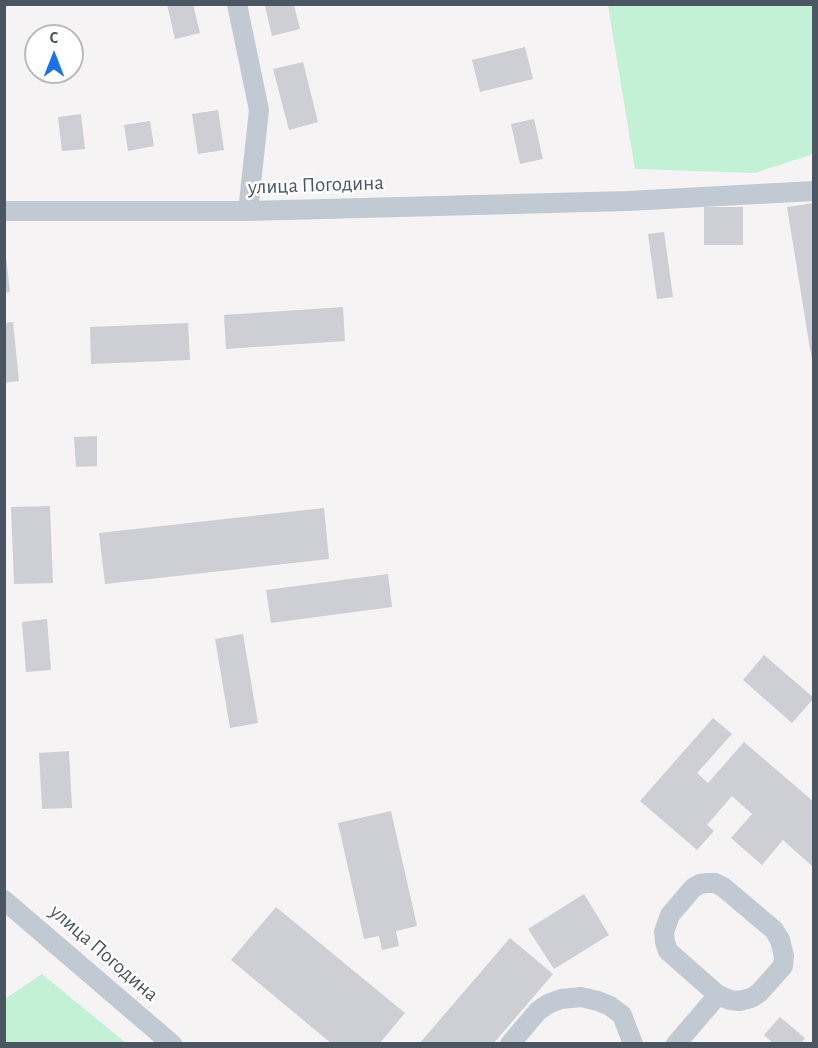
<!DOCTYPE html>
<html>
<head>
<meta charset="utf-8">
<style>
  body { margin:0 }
  #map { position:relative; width:818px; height:1048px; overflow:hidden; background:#f5f3f3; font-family:"Alegreya Sans",sans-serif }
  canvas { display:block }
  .frame { position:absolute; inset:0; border:6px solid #4a5661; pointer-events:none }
  .north { position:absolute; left:24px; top:24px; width:60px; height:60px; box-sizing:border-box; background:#fff; border:2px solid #b7bbc0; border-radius:50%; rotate:0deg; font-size:16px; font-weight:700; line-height:24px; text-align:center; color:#4a5661 }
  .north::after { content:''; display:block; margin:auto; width:21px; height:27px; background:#1a73e8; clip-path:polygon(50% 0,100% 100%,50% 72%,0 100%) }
</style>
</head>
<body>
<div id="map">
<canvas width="818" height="1048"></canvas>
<div class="frame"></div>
<div class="north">С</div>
</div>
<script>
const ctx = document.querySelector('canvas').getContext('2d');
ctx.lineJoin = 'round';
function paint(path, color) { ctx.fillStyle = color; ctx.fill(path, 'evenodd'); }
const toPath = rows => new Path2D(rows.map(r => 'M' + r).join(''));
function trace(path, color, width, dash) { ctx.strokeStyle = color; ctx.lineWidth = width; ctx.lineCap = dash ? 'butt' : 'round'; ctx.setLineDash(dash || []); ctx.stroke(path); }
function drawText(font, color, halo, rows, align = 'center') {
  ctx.font = font + ' "Alegreya Sans",sans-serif'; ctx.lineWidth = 5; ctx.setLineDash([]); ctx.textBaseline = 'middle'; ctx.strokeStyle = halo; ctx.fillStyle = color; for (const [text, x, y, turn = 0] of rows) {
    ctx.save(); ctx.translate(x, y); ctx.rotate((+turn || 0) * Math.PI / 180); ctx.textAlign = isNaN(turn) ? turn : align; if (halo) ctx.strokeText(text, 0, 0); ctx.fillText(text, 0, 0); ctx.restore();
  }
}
const green = toPath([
  [608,5,813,5,813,154,755,173,635,169],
  [42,974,126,1043,5,1043,5,999]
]);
const building = toPath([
  [167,4,193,4,200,33,175,39],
  [272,5,294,5,300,29,272,36,265,6],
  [525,47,533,79,480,92,472,60],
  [303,62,318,122,289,130,273,69],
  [218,110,224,150,198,154,192,114],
  [81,114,85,149,62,151,58,117],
  [534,119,543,159,520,164,511,124],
  [150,121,154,146,128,151,124,125],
  [814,203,814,361,812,361,787,207],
  [704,207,743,207,743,245,704,245],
  [664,232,673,297,657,299,648,234],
  [4,257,6,257,10,292,4,293],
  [343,307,345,341,226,349,224,315],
  [13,322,19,381,4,383,4,323],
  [188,323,190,360,91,364,90,327],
  [97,436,97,466,76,467,74,437],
  [50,506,53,583,14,584,11,507],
  [324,508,329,559,105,584,99,533],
  [388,574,392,607,271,623,266,590],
  [47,619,51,670,26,672,22,622],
  [243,634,258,723,230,728,215,639],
  [764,655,814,698,792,723,743,680],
  [713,718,732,734,697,773,708,783,744,742,814,802,814,864,812,866,783,840,762,865,731,838,752,814,732,796,707,825,714,831,697,850,640,801],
  [69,751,72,808,42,809,39,753],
  [391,811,417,926,396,931,399,946,382,950,379,936,364,939,338,823],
  [584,894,609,935,554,969,528,929],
  [276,907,405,1013,379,1044,332,1044,231,960],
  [510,938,553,974,493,1044,419,1044],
  [780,1017,805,1038,800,1044,774,1044,764,1035]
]);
const minor = toPath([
  [237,4,259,110,248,211],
  [4,211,248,211,628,201,814,191],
  [708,883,715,883,723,887,774,930,780,940,784,956,783,966,759,993,751,998,739,1001,730,1000,718,995,668,951,665,942,664,932,670,915,693,888,700,884,708,883],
  [4,900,172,1044],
  [510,1044,538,1011,548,1004,561,999,581,997,598,1001,610,1006,622,1015,633,1044],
  [676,1044,718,995]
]);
const streetNames = [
  ["улица Погодина",316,185,-2],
  ["улица Погодина",104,953,41]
];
paint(green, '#c3f1d5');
paint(building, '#cdcfd5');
trace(minor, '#c1cad2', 20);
drawText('21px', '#4a5661', '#fff', streetNames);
</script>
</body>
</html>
